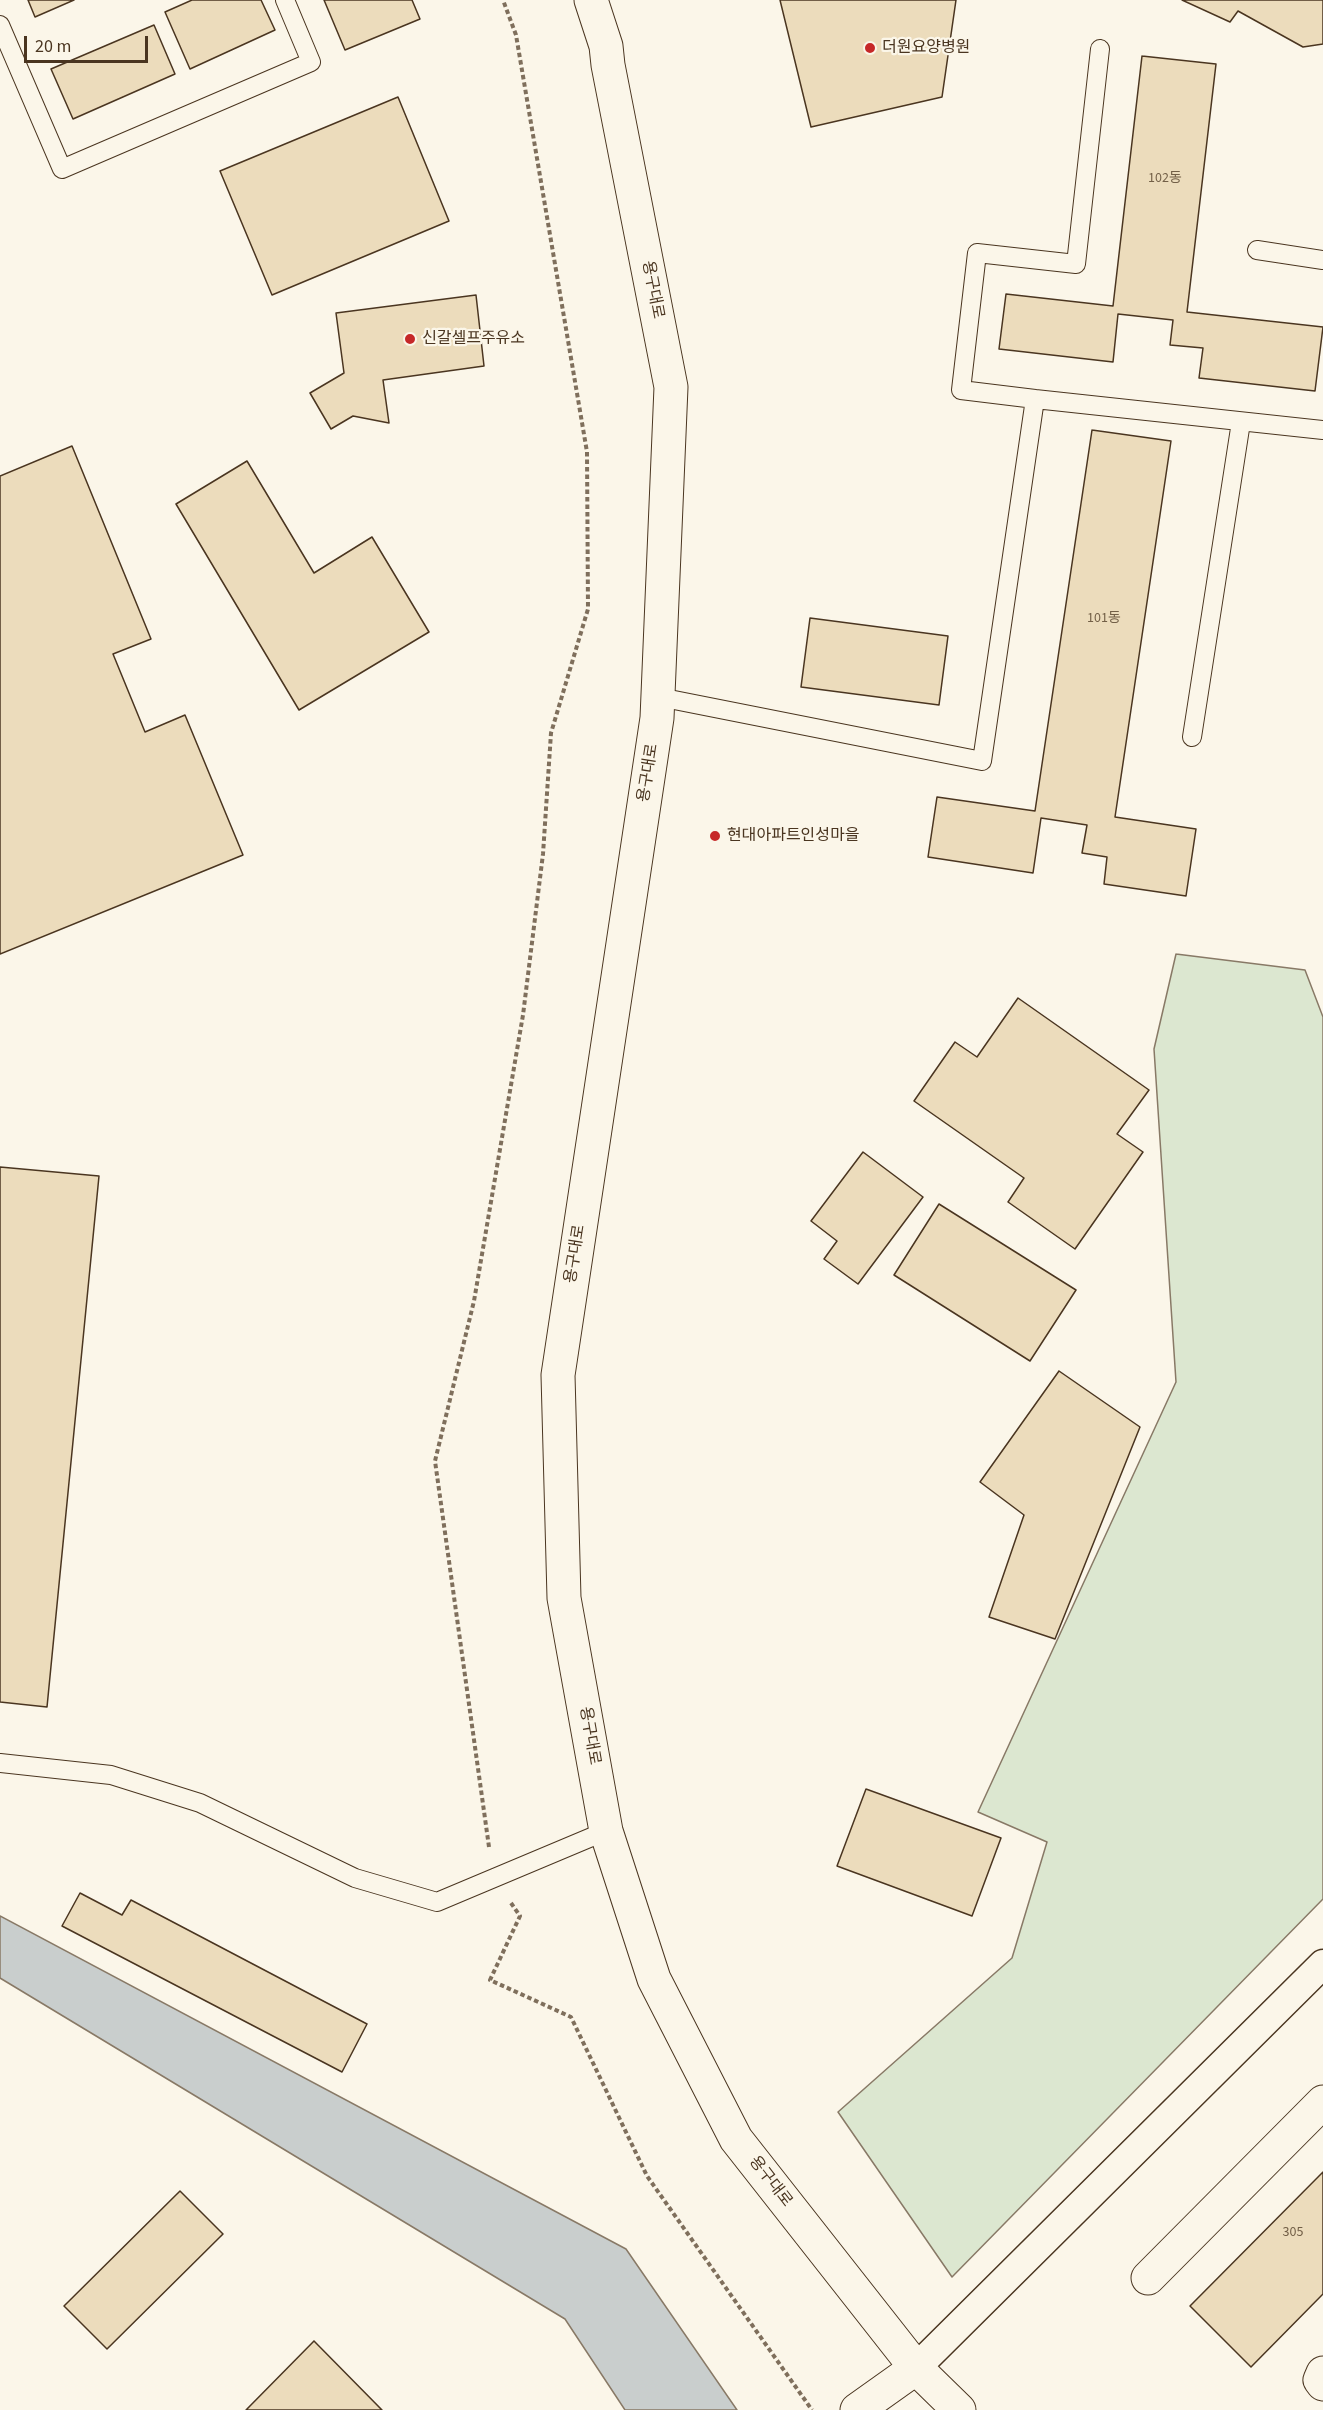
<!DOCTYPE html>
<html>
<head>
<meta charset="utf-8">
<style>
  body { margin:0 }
  #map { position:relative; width:1323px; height:2410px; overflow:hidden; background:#fbf6e9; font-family:"Source Sans 3",sans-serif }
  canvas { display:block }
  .scale { position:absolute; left:24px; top:36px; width:124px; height:27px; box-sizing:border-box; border:3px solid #4a3520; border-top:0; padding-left:8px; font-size:18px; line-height:21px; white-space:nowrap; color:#4a3520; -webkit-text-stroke:4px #fbf6e9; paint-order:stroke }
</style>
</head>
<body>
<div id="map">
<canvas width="1323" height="2410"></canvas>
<div class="scale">20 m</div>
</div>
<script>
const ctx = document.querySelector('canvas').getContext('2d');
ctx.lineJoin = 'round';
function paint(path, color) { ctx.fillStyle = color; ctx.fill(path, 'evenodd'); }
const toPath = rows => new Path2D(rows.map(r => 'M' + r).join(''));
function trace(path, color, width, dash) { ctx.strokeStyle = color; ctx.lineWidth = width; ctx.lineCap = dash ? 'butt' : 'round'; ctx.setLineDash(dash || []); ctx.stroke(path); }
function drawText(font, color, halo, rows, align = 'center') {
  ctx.font = font + ' "Source Sans 3","Noto Sans KR",sans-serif'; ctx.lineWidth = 4.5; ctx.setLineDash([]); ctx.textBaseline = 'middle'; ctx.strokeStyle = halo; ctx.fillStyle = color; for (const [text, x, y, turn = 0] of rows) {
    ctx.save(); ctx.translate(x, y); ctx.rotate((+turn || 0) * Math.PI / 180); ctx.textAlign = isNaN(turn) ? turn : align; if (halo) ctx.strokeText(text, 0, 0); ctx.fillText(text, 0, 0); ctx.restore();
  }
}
const green = toPath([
  [1176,954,1305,970,1323,1017,1323,1899,952,2277,838,2112,1012,1958,1047,1842,978,1812,1176,1382,1154,1049,1176,954]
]);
const water = toPath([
  [0,1916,626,2249,737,2410,625,2410,565,2319,0,1978,0,1916]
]);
const building = toPath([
  [28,0,74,0,35,17,28,0],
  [192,0,261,0,275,30,190,69,165,12,192,0],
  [324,0,412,0,420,19,345,50,324,0],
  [780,0,956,0,942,97,811,127,780,0],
  [1182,0,1323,0,1323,44,1303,47,1238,11,1230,22,1182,0],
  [154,25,175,74,73,119,51,69,154,25],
  [1142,56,1216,64,1187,312,1323,327,1315,391,1199,378,1203,348,1170,345,1173,320,1118,314,1113,362,999,349,1006,294,1113,306,1142,56],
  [398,97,449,221,272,295,220,171,398,97],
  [476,295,484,366,383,380,389,423,353,416,331,429,310,393,344,373,336,313,476,295],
  [1092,430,1171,441,1115,817,1196,829,1186,896,1104,884,1107,857,1082,853,1087,825,1041,818,1033,873,928,857,937,797,1035,811,1092,430],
  [72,446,151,639,113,654,145,732,185,715,243,855,0,954,0,476,72,446],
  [247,461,314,573,372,537,429,632,299,710,176,504,247,461],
  [810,618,948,636,939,705,801,687,810,618],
  [1018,998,1149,1090,1117,1134,1143,1152,1075,1249,1008,1202,1024,1178,914,1101,955,1042,977,1057,1018,998],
  [863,1152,923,1197,858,1284,824,1259,837,1241,811,1221,863,1152],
  [0,1167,99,1176,47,1707,0,1702,0,1167],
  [939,1204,1076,1290,1030,1361,894,1275,939,1204],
  [1059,1371,1140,1427,1055,1639,989,1617,1024,1515,980,1482,1059,1371],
  [866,1789,1001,1838,972,1916,837,1866,866,1789],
  [80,1893,122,1915,131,1900,367,2024,342,2072,62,1926,80,1893],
  [1323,2172,1323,2294,1251,2367,1190,2306,1323,2172],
  [180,2191,223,2234,107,2349,64,2306,180,2191],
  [314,2341,382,2410,246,2410,314,2341]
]);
const path = toPath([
  [489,1847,435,1461,474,1301,523,1015,543,854,551,733,588,609,587,452,516,35,503,0],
  [511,1903,520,1916,490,1980,571,2017,647,2176,812,2410]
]);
const service = toPath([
  [0,25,62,169,311,62,285,0],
  [1257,250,1323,260],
  [1035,399,961,390,977,253,1076,264,1100,49],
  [659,697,982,761,1035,399,1323,430],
  [1192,737,1241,422],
  [0,1763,111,1775,200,1803,355,1878,437,1902,606,1831]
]);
const pedestrian = toPath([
  [916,2368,1323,1964]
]);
const minor = toPath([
  [1148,2278,1323,2102],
  [1323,2373,1320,2380,1323,2384],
  [857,2410,916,2368]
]);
const primary = toPath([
  [591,0,606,46,608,65,671,387,657,718,558,1375,564,1598,606,1831,654,1979,736,2139,916,2368,959,2410]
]);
const markers = [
  [870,48,6,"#c62828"],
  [410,339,6,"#c62828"],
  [715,836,6,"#c62828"]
];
const numberNames = [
  ["102동",1165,179],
  ["101동",1104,619],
  ["305",1293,2233]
];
const poiNames = [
  ["더원요양병원",882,48],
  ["신갈셀프주유소",422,339],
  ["현대아파트인성마을",727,836]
];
const streetNames = [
  ["용구대로",652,290,79],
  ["용구대로",649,773,-81],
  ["용구대로",576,1254,-81],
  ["용구대로",589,1736,80],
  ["용구대로",770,2182,52]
];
paint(green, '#dce7d0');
trace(green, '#887966', 1.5);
paint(water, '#c9cecd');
trace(water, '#887966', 1.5);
paint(building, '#ecdcbc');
trace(building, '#4a3520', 1.5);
trace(service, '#4a3520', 20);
trace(pedestrian, '#4a3520', 31);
trace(minor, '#4a3520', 35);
trace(primary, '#4a3520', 35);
trace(path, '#7f6f5c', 4, [4.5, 3]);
trace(service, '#fbf6e9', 18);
trace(pedestrian, '#fbf6e9', 28);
trace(minor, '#fbf6e9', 33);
trace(primary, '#fbf6e9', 33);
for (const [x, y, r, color] of markers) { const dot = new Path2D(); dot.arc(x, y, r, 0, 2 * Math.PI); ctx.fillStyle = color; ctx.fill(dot); trace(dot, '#fbf6e9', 2); }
drawText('14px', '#725f47', null, numberNames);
drawText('16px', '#4a3520', '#fbf6e9', poiNames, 'left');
drawText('16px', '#4a3520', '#fbf6e9', streetNames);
</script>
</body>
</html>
